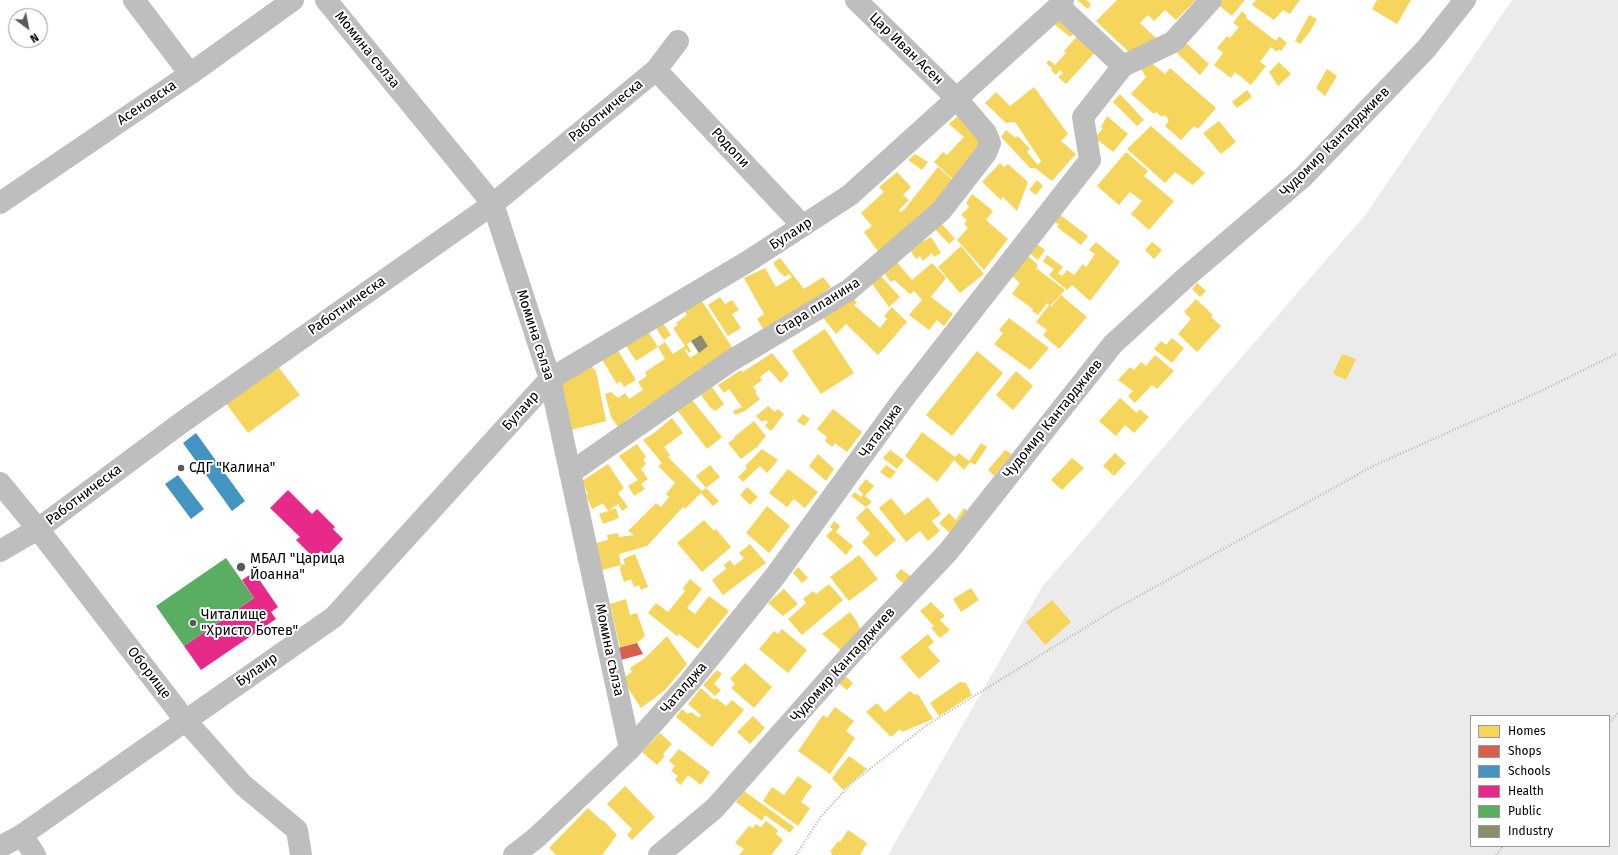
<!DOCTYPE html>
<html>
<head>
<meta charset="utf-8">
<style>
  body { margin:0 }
  #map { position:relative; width:1618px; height:855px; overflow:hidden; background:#fff; font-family:"Fira Sans",sans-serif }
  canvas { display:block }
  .legend { position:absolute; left:1470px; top:715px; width:140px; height:132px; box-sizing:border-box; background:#fff; border:1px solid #999; margin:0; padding:5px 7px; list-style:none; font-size:12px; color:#000 }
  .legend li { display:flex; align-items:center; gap:8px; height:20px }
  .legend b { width:20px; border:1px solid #999 }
  .north { position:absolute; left:8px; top:8px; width:40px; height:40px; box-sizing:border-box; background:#fff; border:1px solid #999; border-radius:50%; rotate:148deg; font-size:11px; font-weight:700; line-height:16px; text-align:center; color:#000 }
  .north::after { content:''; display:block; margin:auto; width:14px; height:18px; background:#595959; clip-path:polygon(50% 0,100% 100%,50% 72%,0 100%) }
</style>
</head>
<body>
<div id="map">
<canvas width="1618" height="855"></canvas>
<ul class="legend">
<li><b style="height:11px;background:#f6d55c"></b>Homes</li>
<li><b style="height:11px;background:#d6604d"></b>Shops</li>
<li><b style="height:11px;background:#4393c3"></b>Schools</li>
<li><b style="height:11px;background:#e7298a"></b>Health</li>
<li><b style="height:11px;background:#5aae61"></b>Public</li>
<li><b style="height:11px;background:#8c8c6e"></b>Industry</li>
</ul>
<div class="north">N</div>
</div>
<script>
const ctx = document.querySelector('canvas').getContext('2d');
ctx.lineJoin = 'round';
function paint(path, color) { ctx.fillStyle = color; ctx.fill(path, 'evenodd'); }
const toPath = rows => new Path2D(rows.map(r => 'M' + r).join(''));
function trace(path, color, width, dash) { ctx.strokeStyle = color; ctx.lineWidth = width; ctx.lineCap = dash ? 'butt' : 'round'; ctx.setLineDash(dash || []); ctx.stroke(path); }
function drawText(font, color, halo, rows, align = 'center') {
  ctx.font = font + ' "Fira Sans",sans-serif'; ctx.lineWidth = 4; ctx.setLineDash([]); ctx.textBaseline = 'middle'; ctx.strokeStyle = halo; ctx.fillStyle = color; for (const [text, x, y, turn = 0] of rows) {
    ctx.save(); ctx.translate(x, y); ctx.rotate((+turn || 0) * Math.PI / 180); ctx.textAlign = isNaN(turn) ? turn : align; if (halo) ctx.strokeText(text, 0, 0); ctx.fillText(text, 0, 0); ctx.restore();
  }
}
const green = toPath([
  [1512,0,1618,0,1618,855,888,855,1042,587,1366,214],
  [1471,716,1609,716,1609,846,1471,846]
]);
const homes = toPath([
  [1077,0,1086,0,1091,4,1088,9],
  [1117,0,1196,0,1176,20,1165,10,1154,21,1148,15,1140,23,1156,38,1131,54,1096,21],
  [1219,0,1245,0,1232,16,1216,3],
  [1256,0,1300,0,1290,14,1283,10,1274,20,1252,5],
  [1377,0,1411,0,1397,24,1372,9],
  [1242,11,1247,16,1246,18,1276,41,1279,36,1287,43,1281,51,1279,49,1277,52,1271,47,1260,62,1266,66,1251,85,1235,72,1231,78,1214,65,1223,53,1217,48,1227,36,1230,38,1239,27,1233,23],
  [1309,15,1317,19,1309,33,1300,44,1295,41],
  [1062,18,1076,31,1070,37,1054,24],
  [1079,34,1097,50,1066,84,1058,77,1063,73,1060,70,1056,75,1051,70,1052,68,1047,64,1047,62,1049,60,1055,65,1066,53,1064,51],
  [1186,43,1209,64,1200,75,1177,53],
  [1149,61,1165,74,1170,68,1216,108,1198,129,1194,126,1181,140,1165,126,1169,120,1164,115,1162,117,1156,112,1154,114,1131,94,1146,77,1141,69],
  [1279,62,1291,74,1278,86,1269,72],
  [1327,69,1337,76,1325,96,1316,88],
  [1034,87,1068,134,1061,141,1076,154,1052,181,1035,168,1030,168,1001,137,1006,130,1016,138,1018,136,1030,149,1027,152,1038,165,1041,161,1015,122,1006,123,985,103,996,92,1010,106],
  [1247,90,1252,97,1237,108,1232,102],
  [1120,94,1144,120,1137,126,1113,102],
  [960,114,987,143,956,182,934,162,943,152,947,155,964,137,949,124],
  [1107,116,1128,134,1113,152,1095,138,1103,128,1101,127],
  [1219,121,1236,142,1221,154,1203,133],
  [1151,126,1205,173,1193,185,1175,172,1165,183,1127,149],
  [1126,152,1148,171,1144,176,1174,201,1149,230,1131,214,1142,201,1130,192,1119,205,1097,186],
  [915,154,928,162,922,170,908,160],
  [1000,163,1004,167,1008,164,1028,182,1017,211,1003,197,1001,200,982,182],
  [938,167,956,183,880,254,864,232,872,226,861,213,884,192,879,187,897,172,911,187,903,195,909,200,899,210,901,212,904,209,904,210],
  [1037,180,1043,186,1036,195,1029,190],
  [972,194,993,211,986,220,1008,239,984,270,957,240,968,228,964,224,967,220,961,215,969,207,966,203],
  [1059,214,1088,236,1081,245,1057,227,1059,225,1055,222],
  [940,222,955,239,949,244,934,228],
  [931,237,941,253,934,257,932,253,923,261,920,256,916,259,910,250,923,239,924,241],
  [1031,240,1045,250,1038,260,1024,249],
  [1096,242,1120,262,1090,301,1072,285,1067,290,1049,275,1054,269,1043,262,1047,255,1063,267,1058,273,1062,276,1067,270,1074,275,1083,264,1086,267,1095,254,1089,250],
  [1152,242,1162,250,1154,259,1145,250],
  [961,246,984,274,960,293,938,267],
  [1027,255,1038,265,1036,268,1065,290,1050,306,1051,307,1061,295,1087,317,1059,349,1043,335,1047,330,1036,322,1049,305,1047,303,1038,315,1032,311,1033,309,1012,294,1020,283,1010,274],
  [780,258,804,289,823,277,831,287,811,301,764,330,757,319,764,314,744,278,765,268,776,287,792,277,789,274,784,277,782,273,781,274,773,263],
  [896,261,912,280,932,263,946,278,931,297,953,314,944,326,937,320,929,330,909,315,922,300,914,291,910,294,894,280,891,282,883,272],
  [879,274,900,297,889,307,870,281],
  [1197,283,1206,291,1200,297,1192,289],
  [851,295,857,303,854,305,880,328,887,319,884,316,892,307,907,322,878,355,846,324,836,334,821,315],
  [720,297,725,304,732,300,739,310,732,314,741,328,728,336,708,305],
  [700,298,733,349,630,417,618,427,611,417,605,394,611,392,618,398,625,393,629,399,643,390,638,382,647,376,645,372,665,359,658,347,665,342,673,354,685,346,673,328,678,325,676,323,687,315,683,309],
  [701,335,708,346,690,358,685,350,686,349,689,353,691,352,687,344],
  [1196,299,1213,315,1211,317,1221,326,1197,352,1178,334,1191,319,1184,312],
  [1009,318,1049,348,1030,370,994,344,1003,333,999,330],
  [661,320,671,335,664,340,654,325],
  [825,329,854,373,821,394,792,351],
  [647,330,658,347,636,361,625,344],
  [1172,338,1184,348,1172,363,1154,349,1161,341,1166,345],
  [617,349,636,380,624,387,620,381,617,384,601,358],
  [977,351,1003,373,952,436,926,415],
  [772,353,789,374,781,383,769,370,760,377,762,380,753,387,757,392,755,393,760,399,745,411,735,415,733,411,742,407,729,389,724,393,718,385,741,370,743,372],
  [1342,354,1356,359,1346,380,1333,374],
  [1155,355,1174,371,1157,389,1152,385,1135,403,1128,396,1133,391,1118,380,1130,367,1134,370,1141,362,1146,366],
  [276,364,300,395,248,433,225,402],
  [590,365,596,371,606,421,571,430,560,383],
  [1016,371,1033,386,1013,410,996,395],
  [712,387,724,404,715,411,709,406,701,395],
  [1120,398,1137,413,1139,409,1149,417,1134,433,1125,425,1116,436,1099,421],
  [692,400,722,437,707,449,677,410],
  [768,406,775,412,778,409,784,414,771,431,765,426,768,422,765,420,762,422,756,416],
  [833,409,862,432,847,452,835,443,832,447,825,441,827,437,817,429],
  [803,414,810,419,804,426,797,421],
  [672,418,683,433,664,447,670,455,668,457,702,491,706,488,696,476,710,465,720,477,706,488,719,501,713,506,701,493,685,509,683,507,647,546,619,554,621,565,625,564,623,559,635,554,648,587,641,590,639,585,634,587,631,579,624,582,620,569,621,565,602,570,596,543,608,540,607,535,618,533,619,537,634,535,628,531,656,503,661,507,669,497,666,494,675,483,658,466,662,463,643,440,654,433],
  [754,421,766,436,757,447,741,459,728,443,735,438,734,437],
  [922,432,955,457,959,453,969,461,981,443,987,447,975,465,970,462,964,470,954,460,937,482,905,456],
  [637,444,646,457,643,460,646,464,641,469,648,479,641,484,645,489,634,496,628,486,638,480,619,456],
  [762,449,778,460,767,473,760,466,743,482,738,477,747,468,745,466],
  [890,450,904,460,897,469,883,458],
  [1005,450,1012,454,994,476,988,470],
  [1115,453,1126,463,1114,476,1103,466],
  [818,454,834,469,826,481,809,466],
  [1072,458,1084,468,1062,490,1051,480],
  [608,464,624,488,618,493,628,507,622,511,618,504,608,511,616,508,619,518,603,524,599,514,608,511,603,503,592,509,586,495,588,494,582,481],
  [886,465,896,472,890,479,880,472],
  [788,469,818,492,805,508,794,499,787,507,769,493],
  [866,479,874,486,865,496,872,502,866,507,851,496,855,492,861,497,863,494,858,489],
  [747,487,758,497,750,505,740,495],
  [928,497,941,514,932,521,940,531,928,541,920,531,906,542,879,508,891,498,905,515],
  [767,506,790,526,769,553,746,533],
  [867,507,896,540,876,557,862,542,870,534,856,518],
  [964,508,970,513,953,536,939,523,949,513,956,520],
  [704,520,714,531,716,529,731,547,702,572,677,543],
  [834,521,840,526,836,532,853,546,846,555,826,536,833,529,830,527],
  [750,544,766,563,723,595,712,580,726,569,724,565,730,560,734,566,744,558,739,553],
  [859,555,878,579,849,601,830,577],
  [798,567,808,578,802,583,793,573],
  [901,569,913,578,906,586,895,576],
  [690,579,702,589,687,608,695,614,709,596,729,611,698,649,679,634,677,636,648,613,656,603,668,612,685,591,683,588],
  [829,584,843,600,802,635,788,619,806,603,803,599,813,591,816,594],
  [971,588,979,600,961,612,953,599],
  [784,589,798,604,783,616,768,603],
  [626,599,630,615,637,613,645,636,637,643,620,647,610,604],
  [1052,600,1071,622,1045,645,1026,622],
  [931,602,945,616,940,620,950,630,940,638,931,628,934,626,920,611],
  [850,612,856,620,862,633,842,651,822,634],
  [782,629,807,650,788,673,759,649,774,631,778,634],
  [928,634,934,642,928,647,940,661,919,679,900,657],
  [667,636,687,664,665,690,641,708,622,679,632,672,630,668,645,658],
  [745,663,772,687,754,708,731,688,735,684,730,679],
  [717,670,722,674,714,684,721,690,715,696,703,685],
  [844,675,853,683,847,690,837,682],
  [960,682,966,683,972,695,939,716,930,703],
  [701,688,714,700,716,698,726,706,732,700,744,710,712,747,676,717,682,709,688,714,691,712,699,718,701,715,688,704],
  [910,691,915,695,918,694,933,719,902,732,900,729,891,737,866,712,877,703,885,712],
  [835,707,854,721,846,731,855,738,830,774,798,751,823,715,827,718],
  [753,716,765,728,750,744,737,732],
  [660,733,672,744,663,754,665,756,657,765,642,752],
  [679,749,710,772,701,785,688,775,681,785,675,780,678,776,671,771,675,766,669,761],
  [849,756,867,769,843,790,832,778],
  [798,776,812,786,801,802,810,808,798,826,763,801,772,787,784,795],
  [625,786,655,817,632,840,627,835,632,829,607,804],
  [744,791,794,827,790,833,765,815,762,821,736,802],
  [588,808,602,821,603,820,617,835,602,855,556,855,549,848],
  [766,821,778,830,776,834,783,840,771,855,739,855,744,849,735,843,749,826,753,828,756,824,761,827],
  [848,830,867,843,860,855,831,855,832,853,830,852,838,841,840,842]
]);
const shops = toPath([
  [637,643,643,654,617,661,614,649]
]);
const schools = toPath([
  [196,433,245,501,232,511,183,443],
  [178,475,204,509,191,519,165,484]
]);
const health = toPath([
  [288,490,312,514,317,509,335,527,333,529,343,539,327,556,321,551,314,558,296,540,300,537,270,508],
  [254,572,278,607,271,612,276,619,201,670,184,646,254,598,242,580]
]);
const public = toPath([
  [226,558,254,598,184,646,156,606]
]);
const industry = toPath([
  [701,335,708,346,699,353,691,341]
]);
const path = toPath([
  [1609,723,1618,713],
  [796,855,822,815,853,782,927,725,1117,608,1373,466,1541,391,1618,353],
  [1496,855,1503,846]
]);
const minor = toPath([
  [134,0,190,74],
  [326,0,493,204,550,379,630,749],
  [1059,6,1123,66],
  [656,70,803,226],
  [0,203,190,74,293,0],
  [570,473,729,362,849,290,941,211,986,153,990,143,986,133,956,98,856,0],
  [0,483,38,529,185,720,243,785,297,830,301,855],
  [0,551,38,529,181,423,493,204,656,70,678,41],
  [22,835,35,855],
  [0,847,22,835,334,617,550,379,747,262,850,195,1059,6,1063,0],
  [514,855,536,838,630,749,689,683,776,575,904,398,1090,160,1083,117,1123,66,1173,42,1211,0],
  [659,855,715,808,852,653,948,552,1113,344,1185,278,1303,177,1426,49,1465,0]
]);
const markers = [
  [181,468,4,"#595959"],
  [241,567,5,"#595959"],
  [193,623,4,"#595959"]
];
const streetNames = [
  ["Цар Иван Асен",906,49,44],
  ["Момина сълза",367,50,51],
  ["Асеновска",147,103,-34],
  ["Работническа",606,111,-39],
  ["Чудомир Кантарджиев",1335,142,-45],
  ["Родопи",730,148,47],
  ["Булаир",791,234,-33],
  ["Работническа",347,306,-35],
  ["Стара планина",818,307,-32],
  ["Момина сълза",535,335,72],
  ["Булаир",521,411,-48],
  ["Чудомир Кантарджиев",1053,419,-51],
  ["Чаталджа",881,431,-54],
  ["Работническа",84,495,-37],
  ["Момина сълза",609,650,78],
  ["Чудомир Кантарджиев",843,665,-48],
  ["Булаир",257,670,-35],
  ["Оборище",149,673,52],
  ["Чаталджа",684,688,-49]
];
const poiNames = [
  ["СДГ \"Калина\"",189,468],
  ["МБАЛ \"Царица",250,559],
  ["Йоанна\"",250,575],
  ["Читалище",201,615],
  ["\"Христо Ботев\"",201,631]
];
paint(green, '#ebebeb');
paint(homes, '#f6d55c');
paint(shops, '#d6604d');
paint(schools, '#4393c3');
paint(health, '#e7298a');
paint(public, '#5aae61');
paint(industry, '#8c8c6e');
trace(path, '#b9b9b9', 2.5, [1, 2]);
trace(minor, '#bebebe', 22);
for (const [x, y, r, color] of markers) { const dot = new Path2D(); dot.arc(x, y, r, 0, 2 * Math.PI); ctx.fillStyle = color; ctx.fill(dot); trace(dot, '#fff', 1.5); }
drawText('14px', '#000', '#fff', streetNames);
drawText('14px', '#000', '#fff', poiNames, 'left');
</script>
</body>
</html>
